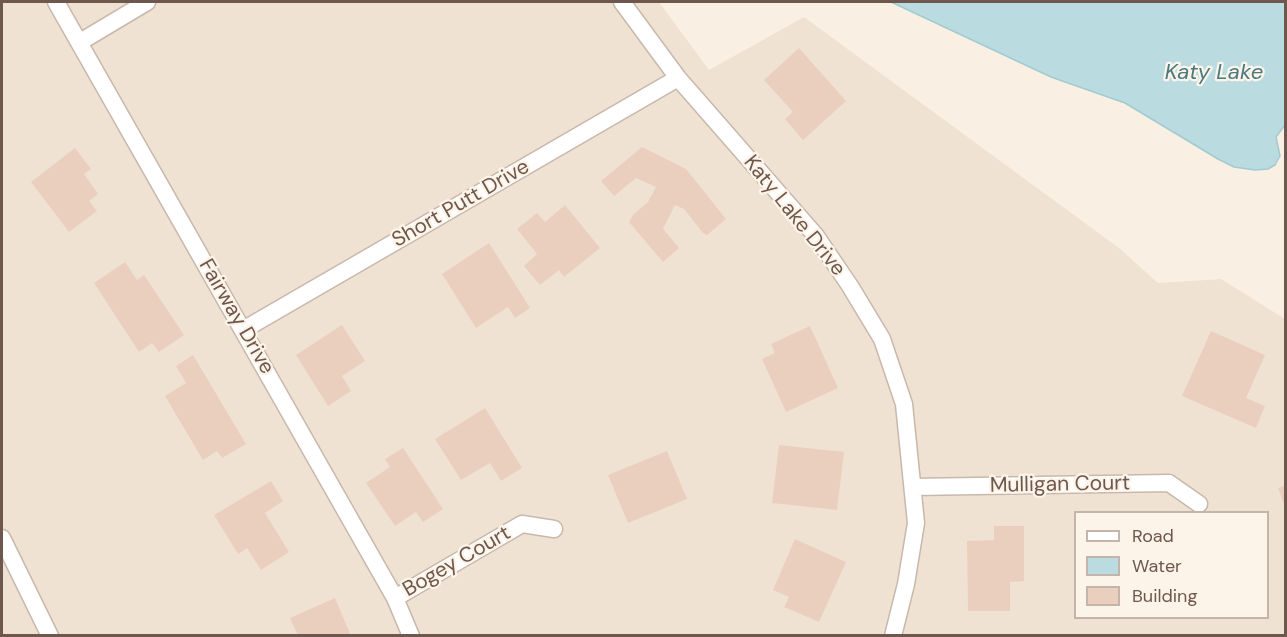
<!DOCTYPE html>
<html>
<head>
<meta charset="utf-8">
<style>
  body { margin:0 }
  #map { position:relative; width:1287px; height:637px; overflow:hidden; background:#f9f0e3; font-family:"DM Sans",sans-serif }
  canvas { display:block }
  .frame { position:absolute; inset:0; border:3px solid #6e574c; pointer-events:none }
  .legend { position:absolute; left:1074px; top:511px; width:195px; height:108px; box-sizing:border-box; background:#fdf4e9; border:2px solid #c4b5aa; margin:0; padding:8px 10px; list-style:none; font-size:18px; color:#6e574c }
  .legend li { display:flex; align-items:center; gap:12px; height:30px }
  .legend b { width:30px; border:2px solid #c4b5aa }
</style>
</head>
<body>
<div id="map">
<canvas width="1287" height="637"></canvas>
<div class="frame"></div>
<ul class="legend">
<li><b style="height:8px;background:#fff"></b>Road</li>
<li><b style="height:16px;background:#badce0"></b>Water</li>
<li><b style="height:16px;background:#ebcfbe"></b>Building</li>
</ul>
</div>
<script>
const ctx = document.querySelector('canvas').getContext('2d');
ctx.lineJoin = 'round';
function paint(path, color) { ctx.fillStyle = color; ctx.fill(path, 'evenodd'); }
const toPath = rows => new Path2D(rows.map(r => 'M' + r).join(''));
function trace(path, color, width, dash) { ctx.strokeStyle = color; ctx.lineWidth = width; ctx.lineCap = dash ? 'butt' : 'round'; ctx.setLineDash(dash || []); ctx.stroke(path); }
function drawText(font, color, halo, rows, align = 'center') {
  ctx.font = font + ' "DM Sans",sans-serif'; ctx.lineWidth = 4.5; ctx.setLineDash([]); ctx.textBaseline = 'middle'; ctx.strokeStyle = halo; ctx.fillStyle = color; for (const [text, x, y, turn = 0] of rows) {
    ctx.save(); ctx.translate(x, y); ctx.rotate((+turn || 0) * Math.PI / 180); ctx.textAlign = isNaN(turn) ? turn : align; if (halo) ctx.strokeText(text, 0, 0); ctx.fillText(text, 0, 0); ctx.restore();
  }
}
const residential = toPath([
  [2,2,659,2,709,70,804,17,1119,248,1158,283,1221,279,1285,319,1285,635,2,635],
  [1076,512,1268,512,1268,618,1076,618]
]);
const water = toPath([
  [891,2,1285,2,1285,125,1276,137,1280,156,1275,165,1268,169,1255,170,1234,167,1218,159,1125,103,1051,77,891,2]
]);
const building = toPath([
  [799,48,846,101,803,140,785,119,793,112,764,80],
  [642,147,686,169,726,219,707,235,703,233,684,209,675,205,663,229,679,248,663,262,629,222,633,215,648,202,656,187,636,178,614,196,601,181],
  [75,148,91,169,84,174,98,194,89,201,97,211,69,232,31,182],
  [565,205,600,248,564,277,559,270,540,285,524,266,537,254,517,229,537,213,545,222],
  [489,243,530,308,515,318,508,307,476,328,442,274],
  [125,262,137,280,144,275,184,335,159,352,152,343,139,352,94,283],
  [342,325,365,361,342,376,351,391,328,406,296,355],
  [810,326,838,388,786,412,762,359,775,353,771,344],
  [1211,331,1265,355,1246,398,1265,406,1256,428,1182,396],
  [193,355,246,444,222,458,217,451,203,460,165,396,186,383,176,366],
  [485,408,522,468,501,481,490,463,461,480,435,439],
  [779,445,844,452,837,510,772,503],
  [403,448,443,509,423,522,416,512,395,526,366,483,390,467,385,459],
  [667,451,687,499,628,523,608,475],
  [271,481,283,501,265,513,289,552,261,570,247,548,238,554,214,515],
  [1286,485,1286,507,1285,507,1278,488],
  [994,526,1024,526,1024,581,1010,582,1010,611,968,611,967,541,994,540],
  [795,539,846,562,819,622,784,607,789,597,773,590],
  [335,598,351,636,298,636,290,618]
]);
const street = toPath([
  [56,2,395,598,411,636],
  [622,2,678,78,816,236,850,286,882,339,904,404,916,523,906,584,893,636],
  [80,42,147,2],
  [243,330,678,78],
  [913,487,1169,483,1199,504],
  [2,538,50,636],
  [395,598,522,524,554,529]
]);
const streetNames = [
  ["Short Putt Drive",461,204,-30],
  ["Katy Lake Drive",794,216,51],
  ["Fairway Drive",236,317,60],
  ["Mulligan Court",1060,485,-1],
  ["Bogey Court",457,562,-30]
];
const waterNames = [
  ["Katy Lake",1214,73]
];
paint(residential, '#f0e2d3');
paint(water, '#badce0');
trace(water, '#a2cbd1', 1.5);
paint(building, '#ebcfbe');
trace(street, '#c8b8ab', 19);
trace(street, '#fff', 16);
drawText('21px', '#6e574c', '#fdf4e9', streetNames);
drawText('italic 22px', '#497880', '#fdf4e9', waterNames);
</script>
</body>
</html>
